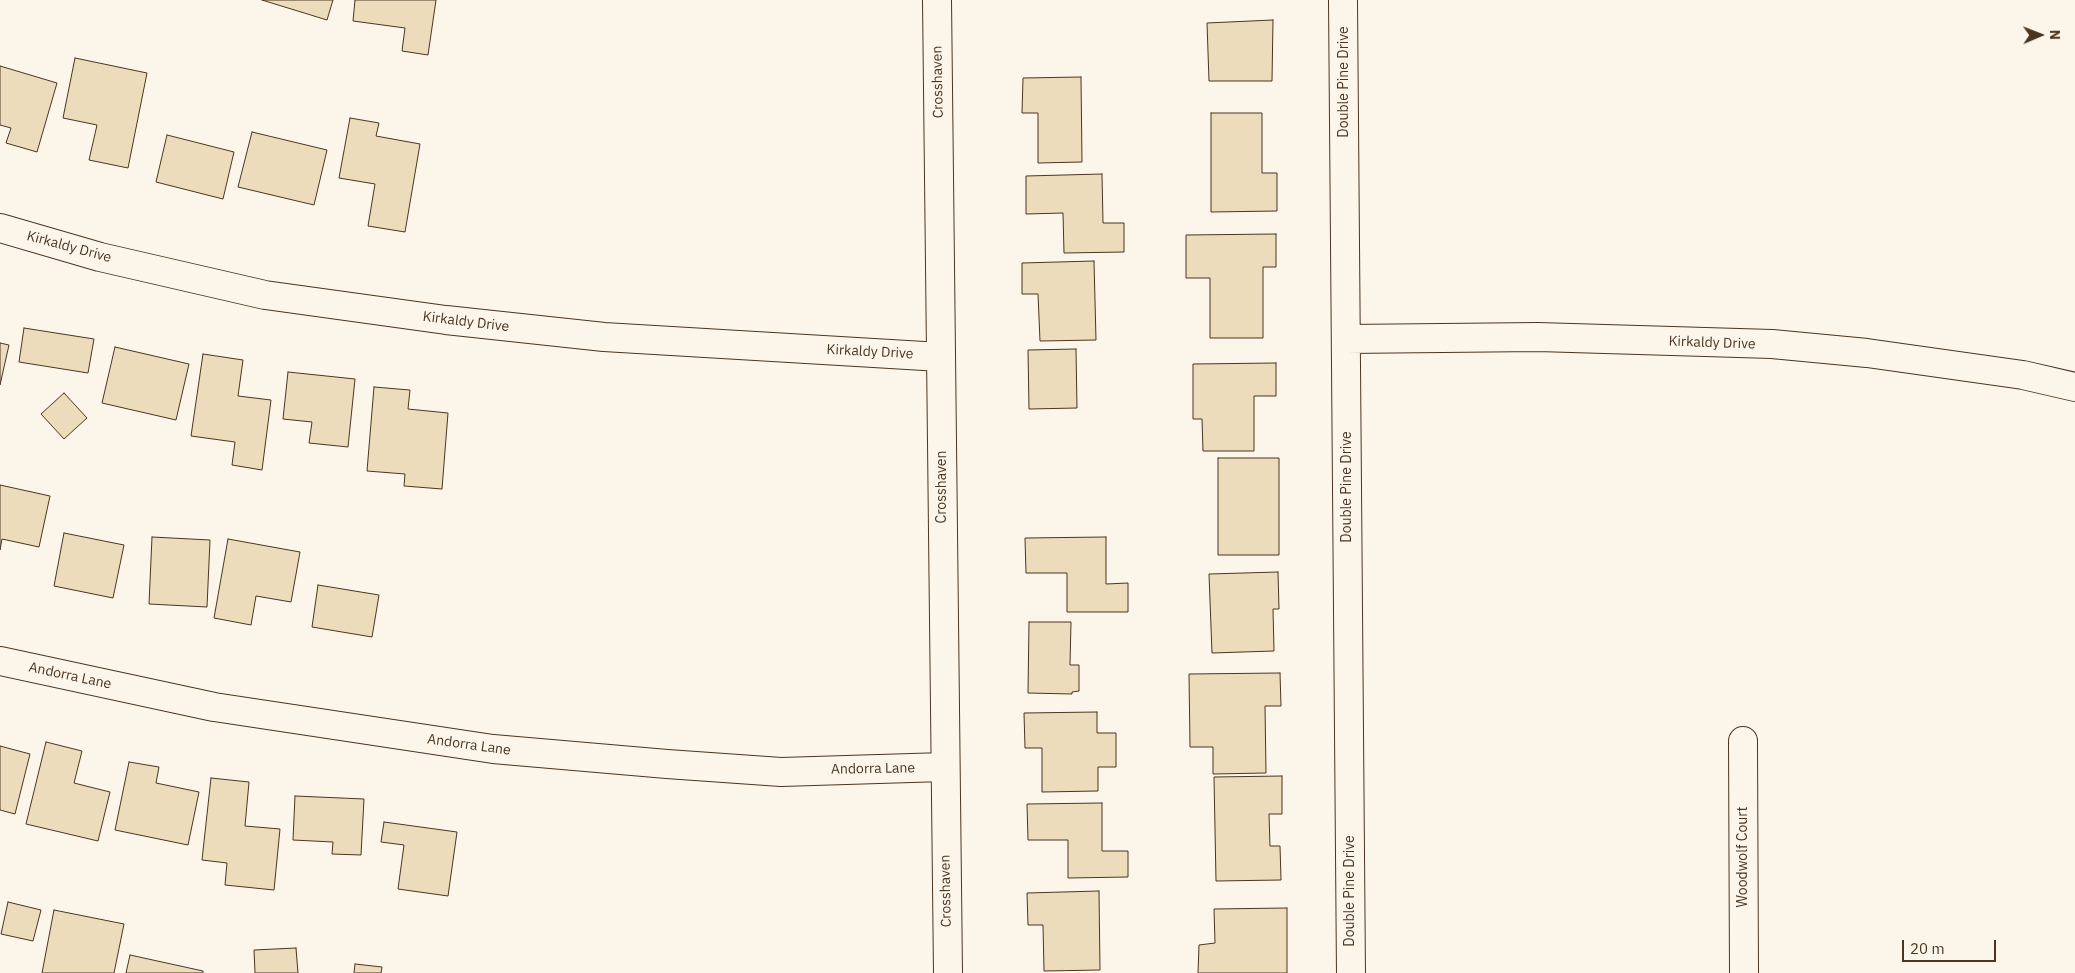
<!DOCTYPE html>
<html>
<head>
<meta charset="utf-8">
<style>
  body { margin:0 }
  #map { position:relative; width:2075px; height:973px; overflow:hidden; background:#fbf6e9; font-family:"IBM Plex Sans",sans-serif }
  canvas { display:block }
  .north { position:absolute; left:2015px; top:10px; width:50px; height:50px; -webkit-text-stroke:4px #fbf6e9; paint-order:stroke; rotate:89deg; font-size:14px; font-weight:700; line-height:20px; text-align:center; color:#4a3520 }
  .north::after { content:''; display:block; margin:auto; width:18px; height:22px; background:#4a3520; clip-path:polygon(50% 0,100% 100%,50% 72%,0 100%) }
  .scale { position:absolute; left:1902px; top:940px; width:94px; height:22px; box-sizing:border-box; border:2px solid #4a3520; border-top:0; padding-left:6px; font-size:15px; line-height:18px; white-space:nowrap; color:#4a3520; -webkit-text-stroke:4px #fbf6e9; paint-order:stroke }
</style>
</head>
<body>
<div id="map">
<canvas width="2075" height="973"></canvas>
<div class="north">N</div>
<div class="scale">20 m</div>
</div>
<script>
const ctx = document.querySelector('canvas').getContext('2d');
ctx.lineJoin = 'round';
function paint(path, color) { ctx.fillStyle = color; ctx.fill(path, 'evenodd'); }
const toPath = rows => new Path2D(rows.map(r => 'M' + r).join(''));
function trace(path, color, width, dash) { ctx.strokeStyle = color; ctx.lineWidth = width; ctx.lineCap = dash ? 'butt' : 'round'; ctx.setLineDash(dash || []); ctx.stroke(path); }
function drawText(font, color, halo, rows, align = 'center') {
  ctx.font = font + ' "IBM Plex Sans",sans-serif'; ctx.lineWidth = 4; ctx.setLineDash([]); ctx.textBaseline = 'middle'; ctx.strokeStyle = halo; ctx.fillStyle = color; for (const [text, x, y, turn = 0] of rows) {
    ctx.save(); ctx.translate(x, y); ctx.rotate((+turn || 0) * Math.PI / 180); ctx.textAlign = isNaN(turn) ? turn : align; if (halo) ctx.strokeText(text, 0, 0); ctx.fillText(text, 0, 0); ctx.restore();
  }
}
const building = toPath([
  [262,0,333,0,327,20,262,0],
  [355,0,436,0,428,55,402,51,405,28,353,21,355,0],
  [1273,20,1272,81,1209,81,1207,23,1273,20],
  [75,58,147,73,128,168,89,160,97,125,63,118,75,58],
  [0,66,57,83,37,152,6,143,11,128,0,125,0,66],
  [1081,77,1082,162,1038,163,1038,113,1022,113,1023,78,1081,77],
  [1211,113,1262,113,1262,173,1277,173,1277,211,1211,212,1211,113],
  [350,118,379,123,376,136,420,144,405,232,368,226,375,184,339,178,350,118],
  [252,132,327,150,314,205,238,187,252,132],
  [167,135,234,152,223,199,156,182,167,135],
  [1102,174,1103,223,1124,223,1124,252,1064,253,1063,213,1026,214,1026,176,1102,174],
  [1276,234,1276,267,1263,267,1263,338,1210,338,1210,278,1186,278,1186,235,1276,234],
  [1094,261,1096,340,1040,341,1038,294,1022,294,1022,263,1094,261],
  [24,328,94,339,88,373,19,362,24,328],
  [0,343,9,345,0,385,0,343],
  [115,347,189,364,176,420,102,403,115,347],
  [1076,349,1077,408,1029,409,1028,350,1076,349],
  [203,354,243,360,238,396,271,400,262,470,232,465,235,442,191,436,203,354],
  [1276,363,1276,396,1254,396,1254,451,1203,451,1202,419,1193,419,1193,364,1276,363],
  [288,372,355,379,348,447,309,443,312,422,283,419,288,372],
  [374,387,410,390,408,409,448,413,442,489,404,486,405,474,367,471,374,387],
  [64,393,87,418,64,439,41,414,64,393],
  [1218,458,1279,458,1279,555,1218,555,1218,458],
  [0,485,50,496,39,547,2,539,0,550,0,485],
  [64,533,124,545,113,598,54,586,64,533],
  [152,537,210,540,207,607,149,604,152,537],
  [1106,537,1106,584,1128,583,1128,612,1067,612,1067,573,1026,573,1025,538,1106,537],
  [228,539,300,552,291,602,256,596,251,625,214,618,228,539],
  [1278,572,1279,609,1273,609,1274,651,1212,653,1209,574,1278,572],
  [318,585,379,595,372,637,312,627,318,585],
  [1029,622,1071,622,1070,665,1079,665,1079,691,1072,692,1072,694,1028,693,1029,622],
  [1280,673,1281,706,1265,706,1266,773,1213,774,1213,747,1190,747,1189,674,1280,673],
  [1097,712,1097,733,1116,733,1116,767,1098,767,1098,791,1042,792,1042,748,1025,748,1024,713,1097,712],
  [46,742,82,751,74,783,110,792,98,841,26,824,46,742],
  [0,746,30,754,15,814,0,810,0,746],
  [129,762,159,767,156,783,199,792,188,845,115,830,129,762],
  [1282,776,1282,814,1269,814,1270,846,1280,846,1281,880,1216,881,1214,777,1282,776],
  [211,778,249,782,245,826,280,829,274,890,225,885,227,863,202,860,211,778],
  [295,796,364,799,361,855,332,854,333,842,293,840,295,796],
  [1102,803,1102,851,1128,851,1128,877,1068,878,1068,840,1028,840,1027,804,1102,803],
  [384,822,457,832,448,896,398,889,404,845,381,842,384,822],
  [1099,891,1100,970,1044,971,1043,925,1028,925,1027,893,1099,891],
  [8,902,41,910,33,941,1,934,8,902],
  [1287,908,1287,973,1198,973,1199,945,1215,943,1214,909,1287,908],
  [54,910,124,924,114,973,42,973,54,910],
  [296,948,298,973,255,973,254,950,296,948],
  [130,955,203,971,203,973,126,973,130,955],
  [355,964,382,967,381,973,354,973,355,964]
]);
const street = toPath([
  [937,0,948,973],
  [1343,0,1351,973],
  [0,228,100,257,265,295,446,320,604,337,941,357],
  [1346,339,1538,337,1772,344,1867,353,2023,375,2075,387],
  [0,661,214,707,493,749,667,764,781,772,944,767],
  [1743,741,1744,973]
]);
const streetNames = [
  ["Crosshaven",938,82,-91],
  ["Double Pine Drive",1344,82,-90],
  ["Kirkaldy Drive",69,247,15],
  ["Kirkaldy Drive",466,322,7],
  ["Kirkaldy Drive",1712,343,2],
  ["Kirkaldy Drive",870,352,3],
  ["Crosshaven",942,487,-90],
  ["Double Pine Drive",1347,487,-90],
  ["Andorra Lane",70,676,12],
  ["Andorra Lane",469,745,8],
  ["Andorra Lane",873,769,-1],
  ["Woodwolf Court",1743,857,-90],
  ["Crosshaven",946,891,-91],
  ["Double Pine Drive",1350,891,-90]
];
paint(building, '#ecdcbc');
trace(building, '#4a3520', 1);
trace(street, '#4a3520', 30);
trace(street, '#fbf6e9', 28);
drawText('14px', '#4a3520', '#fbf6e9', streetNames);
</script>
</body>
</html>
